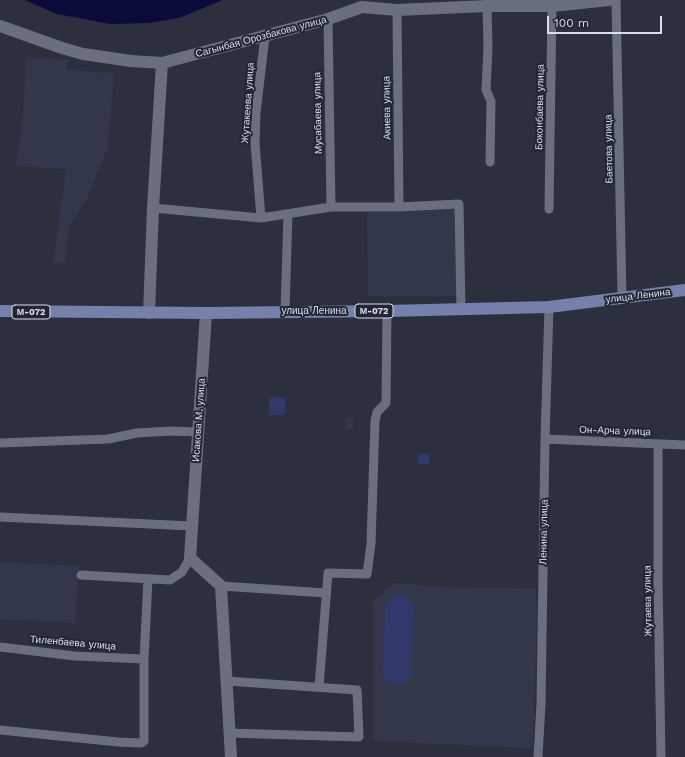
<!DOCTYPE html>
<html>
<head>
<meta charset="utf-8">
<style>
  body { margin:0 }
  #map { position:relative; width:685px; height:757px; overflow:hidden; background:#2b2f3e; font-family:"Work Sans",sans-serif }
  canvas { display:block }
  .scale { position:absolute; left:547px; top:16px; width:115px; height:18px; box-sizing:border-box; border:2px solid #dbdee8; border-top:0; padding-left:5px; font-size:12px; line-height:14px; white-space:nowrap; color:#dbdee8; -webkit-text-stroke:3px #222534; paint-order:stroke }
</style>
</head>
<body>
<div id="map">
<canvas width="685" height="757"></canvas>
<div class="scale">100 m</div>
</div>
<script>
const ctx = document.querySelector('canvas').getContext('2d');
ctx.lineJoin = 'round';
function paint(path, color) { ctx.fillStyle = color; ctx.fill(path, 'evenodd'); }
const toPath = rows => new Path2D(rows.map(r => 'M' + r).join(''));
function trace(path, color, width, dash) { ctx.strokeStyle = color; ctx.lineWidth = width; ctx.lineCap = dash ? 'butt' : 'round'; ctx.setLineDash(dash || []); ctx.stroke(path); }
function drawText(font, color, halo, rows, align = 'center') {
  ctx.font = font + ' "Work Sans",sans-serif'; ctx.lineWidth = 4; ctx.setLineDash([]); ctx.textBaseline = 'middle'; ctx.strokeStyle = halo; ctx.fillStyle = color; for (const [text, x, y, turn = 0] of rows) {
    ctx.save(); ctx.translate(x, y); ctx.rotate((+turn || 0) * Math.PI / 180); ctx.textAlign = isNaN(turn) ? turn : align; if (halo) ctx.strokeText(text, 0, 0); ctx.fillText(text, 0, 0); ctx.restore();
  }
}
const built = toPath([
  [26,57,68,60,67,70,114,73,108,148,86,200,69,227,65,264,53,262,66,169,16,166,23,115],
  [457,209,458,296,368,296,367,211],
  [346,418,353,418,353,429,346,430],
  [0,562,79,566,75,623,0,619],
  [394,583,447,587,536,589,537,617,533,748,373,741,373,602]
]);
const green = toPath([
  [269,397,285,398,285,415,269,415],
  [420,453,429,454,429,464,417,464],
  [397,595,404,595,409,598,412,603,414,609,411,676,408,681,402,684,396,684,390,683,386,678,383,673,385,606,387,601,392,596]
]);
const water = toPath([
  [25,0,223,0,179,18,149,23,110,24,57,14]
]);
const street = toPath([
  [616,0,622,297],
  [487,6,488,48,486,90,491,101,490,162],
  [397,10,399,207],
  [328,19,331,207],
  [153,208,261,218,331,207,399,207,459,204,461,309],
  [549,209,552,6],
  [261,218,255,143,256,113,265,36],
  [285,311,288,214],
  [545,439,685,445],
  [0,443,108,439,137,433,171,431,198,432],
  [658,444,658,578,661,757],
  [0,517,192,526],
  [81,575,170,580,182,572,190,558],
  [221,586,326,593],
  [0,647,75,656,144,659],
  [227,681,357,690,359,737,229,733],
  [319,687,328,573,367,574,371,544,375,421,377,412,386,403,387,311],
  [0,730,118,742,141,743,144,741,144,659,148,579],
  [538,757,541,704,545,439,549,307]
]);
const secondary = toPath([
  [0,26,62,48,83,54,131,61,162,63],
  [149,313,153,208,162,63,328,19,362,7,397,10,487,6,552,6,609,0],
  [206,313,190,558,221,586,231,757]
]);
const primary = toPath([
  [0,311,206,313,387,311,549,307,685,290]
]);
const shields = [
  [374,311,38],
  [31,312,38]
];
const shieldNames = [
  ["М-072",374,311],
  ["М-072",31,312]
];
const streetNames = [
  ["Сагынбая Орозбакова улица",261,37,-15],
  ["Жутакеева улица",248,103,-86],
  ["Боконбаева улица",540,107,-89],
  ["Акиева улица",387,108,-91],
  ["Мусабаева улица",318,113,-91],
  ["Баетова улица",609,149,-91],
  ["улица Ленина",638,296,-7],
  ["улица Ленина",314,311],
  ["Исакова М. улица",199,420,-86],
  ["Он-Арча улица",615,431,2],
  ["Ленина улица",544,532,-89],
  ["Жутаева улица",648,601,-91],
  ["Тиленбаева улица",73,643,5]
];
paint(built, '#32374c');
paint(green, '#303969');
paint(water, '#0a0b3b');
trace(street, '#6a6f80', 9);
trace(secondary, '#6a6f80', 12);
trace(primary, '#7580ab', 12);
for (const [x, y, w] of shields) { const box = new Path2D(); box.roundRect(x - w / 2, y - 7, w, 14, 3); ctx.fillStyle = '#222534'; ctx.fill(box); trace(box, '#dbdee8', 1); }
drawText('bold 9px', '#dbdee8', null, shieldNames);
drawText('10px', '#dbdee8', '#222534', streetNames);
</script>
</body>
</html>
